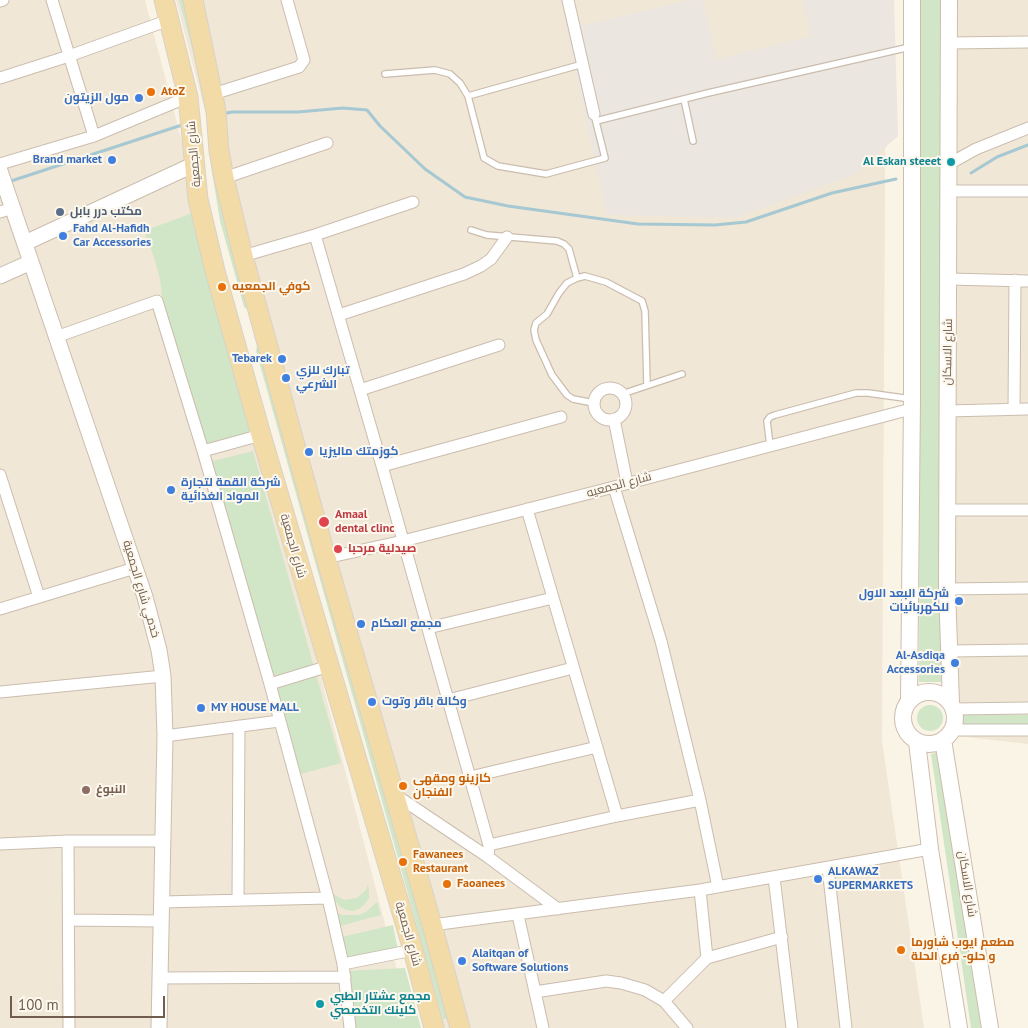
<!DOCTYPE html>
<html>
<head>
<meta charset="utf-8">
<style>
  body { margin:0 }
  #map { position:relative; width:1028px; height:1028px; overflow:hidden; background:#faf4e7; font-family:"PT Sans",sans-serif }
  canvas { display:block }
  .scale { position:absolute; left:10px; top:996px; width:155px; height:22px; box-sizing:border-box; border:2px solid #715d4e; border-top:0; padding-left:6px; font-size:15px; line-height:18px; white-space:nowrap; color:#715d4e; -webkit-text-stroke:4px #fdf8ed; paint-order:stroke }
</style>
</head>
<body>
<div id="map">
<canvas width="1028" height="1028"></canvas>
<div class="scale">100 m</div>
</div>
<script>
const ctx = document.querySelector('canvas').getContext('2d');
ctx.lineJoin = 'round';
function paint(path, color) { ctx.fillStyle = color; ctx.fill(path, 'evenodd'); }
const toPath = rows => new Path2D(rows.map(r => 'M' + r).join(''));
function trace(path, color, width, dash) { ctx.strokeStyle = color; ctx.lineWidth = width; ctx.lineCap = dash ? 'butt' : 'round'; ctx.setLineDash(dash || []); ctx.stroke(path); }
function drawText(font, color, halo, rows, align = 'center') {
  ctx.font = font + ' "PT Sans",Cairo,sans-serif'; ctx.lineWidth = 4; ctx.setLineDash([]); ctx.textBaseline = 'middle'; ctx.strokeStyle = halo; ctx.fillStyle = color; for (const [text, x, y, turn = 0] of rows) {
    ctx.save(); ctx.translate(x, y); ctx.rotate((+turn || 0) * Math.PI / 180); ctx.textAlign = isNaN(turn) ? turn : align; if (halo) ctx.strokeText(text, 0, 0); ctx.fillText(text, 0, 0); ctx.restore();
  }
}
const residential = toPath([
  [0,0,145,0,412,1028,0,1028],
  [176,0,886,0,882,741,924,1028,444,1028],
  [958,0,1028,0,1028,744,949,735]
]);
const industrial = toPath([
  [690,0,702,0,717,59,811,36,803,0,894,0,898,136,854,175,735,218,607,215,566,29]
]);
const green = toPath([
  [179,0,187,0,253,307,248,310,244,307,220,221,211,166,209,111],
  [921,0,940,0,941,682,919,682],
  [195,212,257,432,202,451,163,305,160,279,154,257,144,231],
  [260,345,449,1016,446,1019,443,1019,256,351,257,346],
  [253,451,341,763,294,776,205,463],
  '917 718a13 13 0 1 1 26 0a13 13 0 1 1-26 0Z',
  [962,715,1028,715,1028,725,962,725],
  [940,752,981,1028,971,1028,931,754],
  [368,884,369,891,369,898,365,904,359,909,353,911,346,910,339,906,335,900,333,894,344,900,357,898,366,890],
  [377,902,381,915,340,926,336,913,343,915,359,915,366,912],
  [393,925,398,950,343,963,337,938],
  [405,968,421,1028,350,1028,346,971]
]);
const stream = toPath([
  [222,114,232,112,298,112,343,108,367,110,380,126,425,169,465,197,508,206,638,224,715,225,746,222,832,193,896,179],
  [971,173,997,157,1028,145],
  [8,182,185,124]
]);
const service = toPath([
  [385,74,435,70,450,74,460,83,468,96,484,158,498,166,546,174,605,158,594,114],
  [468,96,583,64],
  [684,99,693,141],
  [596,121,708,93,910,47],
  [471,230,487,235,557,241,564,244,569,249,577,278],
  [622,394,682,374],
  [594,403,573,399,567,395,552,375,536,340,534,330,536,323,547,314,559,293,567,283,577,278,585,276,606,282,642,301,645,311,647,385],
  [770,446,767,421,770,417,775,415,856,393,868,393,911,399]
]);
const minor = toPath([
  [52,0,94,136],
  [568,0,594,114],
  [0,1,3,0],
  [949,43,1028,42],
  [0,78,69,56,169,20],
  [213,94,299,67,304,60,287,0],
  [0,164,94,136,188,97],
  [949,164,976,149,1028,128],
  [224,178,327,143],
  [949,191,1028,191],
  [0,212,13,208],
  [315,235,382,466,489,845,488,857],
  [243,256,315,235,413,202],
  [949,279,1028,281],
  [339,315,464,274,481,266,491,259,507,237],
  [56,337,157,301,203,451,270,684,328,898,343,964,350,1028],
  '594 404a16 16 0 1 1 32 0a16 16 0 1 1-32 0Z',
  [360,390,499,345],
  [1014,409,1015,280],
  [947,411,1028,409],
  [614,419,627,483],
  [203,451,261,435],
  [382,466,561,417],
  [0,475,39,597],
  [614,487,661,641,700,800,718,887],
  [527,509,617,816],
  [947,510,1028,510],
  [326,558,403,541,614,487,911,409],
  [947,589,1028,588],
  [0,609,135,568],
  [428,628,553,598],
  [949,651,1028,650],
  [270,684,329,666],
  [0,692,163,676],
  [448,700,573,668],
  [954,709,1028,708],
  [953,730,1028,730],
  [165,736,279,721],
  [470,777,597,747],
  [394,794,488,857,558,909],
  [68,841,69,1028],
  [0,844,68,841,163,841],
  [489,845,617,816,700,800],
  [828,868,846,1028],
  [774,877,792,1028],
  [700,890,707,958],
  [238,900,239,726],
  [162,902,328,898],
  [518,915,543,1028],
  [69,920,161,921],
  [432,925,700,890,930,849],
  [343,964,413,950],
  [160,978,345,977],
  [535,992,606,981,621,983,645,990,664,1001,687,1028],
  [664,1001,707,958,782,937]
]);
const tertiary = toPath([
  [0,171,145,597,159,650,163,676,165,736,159,1028],
  [25,243,195,164],
  [0,276,31,262]
]);
const secondary = toPath([
  [949,0,947,589,951,703],
  '903 718a26 26 0 1 1 52 0a26 26 0 1 1-52 0Z',
  [909,700,912,399,912,0],
  [943,740,990,1028],
  [917,742,930,849,959,1028]
]);
const primary = toPath([
  [164,0,188,97,198,199,215,271,261,435,413,950,434,1028],
  [193,0,216,111,219,151,224,178,243,256,326,558,432,925,460,1028]
]);
const markers = [
  [151,92,5,"#e8710a"],
  [139,98,5,"#3f7fe0"],
  [112,160,5,"#3f7fe0"],
  [951,162,5,"#0f9aa8"],
  [60,212,5,"#5c6f8a"],
  [63,236,5,"#3f7fe0"],
  [222,287,5,"#e8710a"],
  [282,359,5,"#3f7fe0"],
  [286,378,5,"#3f7fe0"],
  [309,452,5,"#3f7fe0"],
  [171,490,5,"#3f7fe0"],
  [324,522,6,"#e0444e"],
  [338,549,5,"#e0444e"],
  [959,601,5,"#3f7fe0"],
  [361,624,5,"#3f7fe0"],
  [955,663,5,"#3f7fe0"],
  [372,702,5,"#3f7fe0"],
  [201,708,5,"#3f7fe0"],
  [403,786,5,"#e8710a"],
  [86,790,5,"#8d6e63"],
  [403,862,5,"#e8710a"],
  [818,879,5,"#3f7fe0"],
  [447,884,5,"#e8710a"],
  [901,950,5,"#e8710a"],
  [462,961,5,"#3f7fe0"],
  [320,1004,5,"#0f9aa8"]
];
const foodNames = [
  ["AtoZ",161,92],
  ["كوفي الجمعيه",232,287],
  ["كازينو ومقهى",413,779],
  ["الفنجان",413,793],
  ["Fawanees",413,855],
  ["Restaurant",413,869],
  ["Faoanees",457,884],
  ["مطعم ايوب شاورما",911,943],
  ["و حلو- فرع الحلة",911,957]
];
const shopNames = [
  ["مول الزيتون",129,98,"right"],
  ["Brand market",102,160,"right"],
  ["Fahd Al-Hafidh",73,229],
  ["Car Accessories",73,243],
  ["Tebarek",272,359,"right"],
  ["تبارك للزي",296,371],
  ["الشرعي",296,385],
  ["كوزمتك ماليزيا",319,452],
  ["شركة القمة لتجارة",181,483],
  ["المواد الغذائية",181,497],
  ["شركة البعد الاول",949,594,"right"],
  ["للكهربائيات",949,608,"right"],
  ["مجمع العكام",371,624],
  ["Al-Asdiqa",945,656,"right"],
  ["Accessories",945,670,"right"],
  ["وكالة باقر وتوت",382,702],
  ["MY HOUSE MALL",211,708],
  ["ALKAWAZ",828,872],
  ["SUPERMARKETS",828,886],
  ["Alaitqan of",472,954],
  ["Software Solutions",472,968]
];
const streetNames = [
  ["شارع الجمعية",194,154,-95],
  ["شارع الاسكان",948,352,-89],
  ["شارع الجمعيه",619,485,-15],
  ["شارع الجمعية",293,546,74],
  ["خدمي شارع الجمعية",141,589,73],
  ["شارع الاسكان",967,884,81],
  ["شارع الجمعية",408,934,74]
];
const cultureNames = [
  ["Al Eskan steeet",941,162],
  ["مجمع عشتار الطبي",330,997,"left"],
  ["كلينك التخصصي",330,1011,"left"]
];
const serviceNames = [
  ["مكتب درر بابل",70,212]
];
const healthNames = [
  ["Amaal",335,515],
  ["dental clinc",335,529],
  ["صيدلية مرحبا",348,549]
];
const educationNames = [
  ["النبوغ",96,790]
];
paint(residential, '#f1e7d6');
paint(industrial, '#ebe6e0');
paint(green, '#d1e6c7');
trace(stream, '#a5c8d2', 3);
trace(service, '#cbbdae', 8);
trace(minor, '#cbbdae', 13);
trace(tertiary, '#cbbdae', 17);
trace(secondary, '#cdbdac', 18);
trace(primary, '#d7d2cd', 21);
trace(service, '#fff', 5.5);
trace(minor, '#fff', 11);
trace(tertiary, '#fff', 15);
trace(secondary, '#fff', 16);
trace(primary, '#f2dba6', 19);
for (const [x, y, r, color] of markers) { const dot = new Path2D(); dot.arc(x, y, r, 0, 2 * Math.PI); ctx.fillStyle = color; ctx.fill(dot); trace(dot, '#fdf8ed', 2); }
drawText('bold 12px', '#c56008', '#fdf8ed', foodNames, 'left');
drawText('bold 12px', '#366cbe', '#fdf8ed', shopNames, 'left');
drawText('12px', '#715d4e', '#fdf8ed', streetNames);
drawText('bold 12px', '#0d838f', '#fdf8ed', cultureNames, 'right');
drawText('bold 12px', '#4e5e75', '#fdf8ed', serviceNames, 'left');
drawText('bold 12px', '#be3a42', '#fdf8ed', healthNames, 'left');
drawText('bold 12px', '#785e54', '#fdf8ed', educationNames, 'left');
</script>
</body>
</html>
